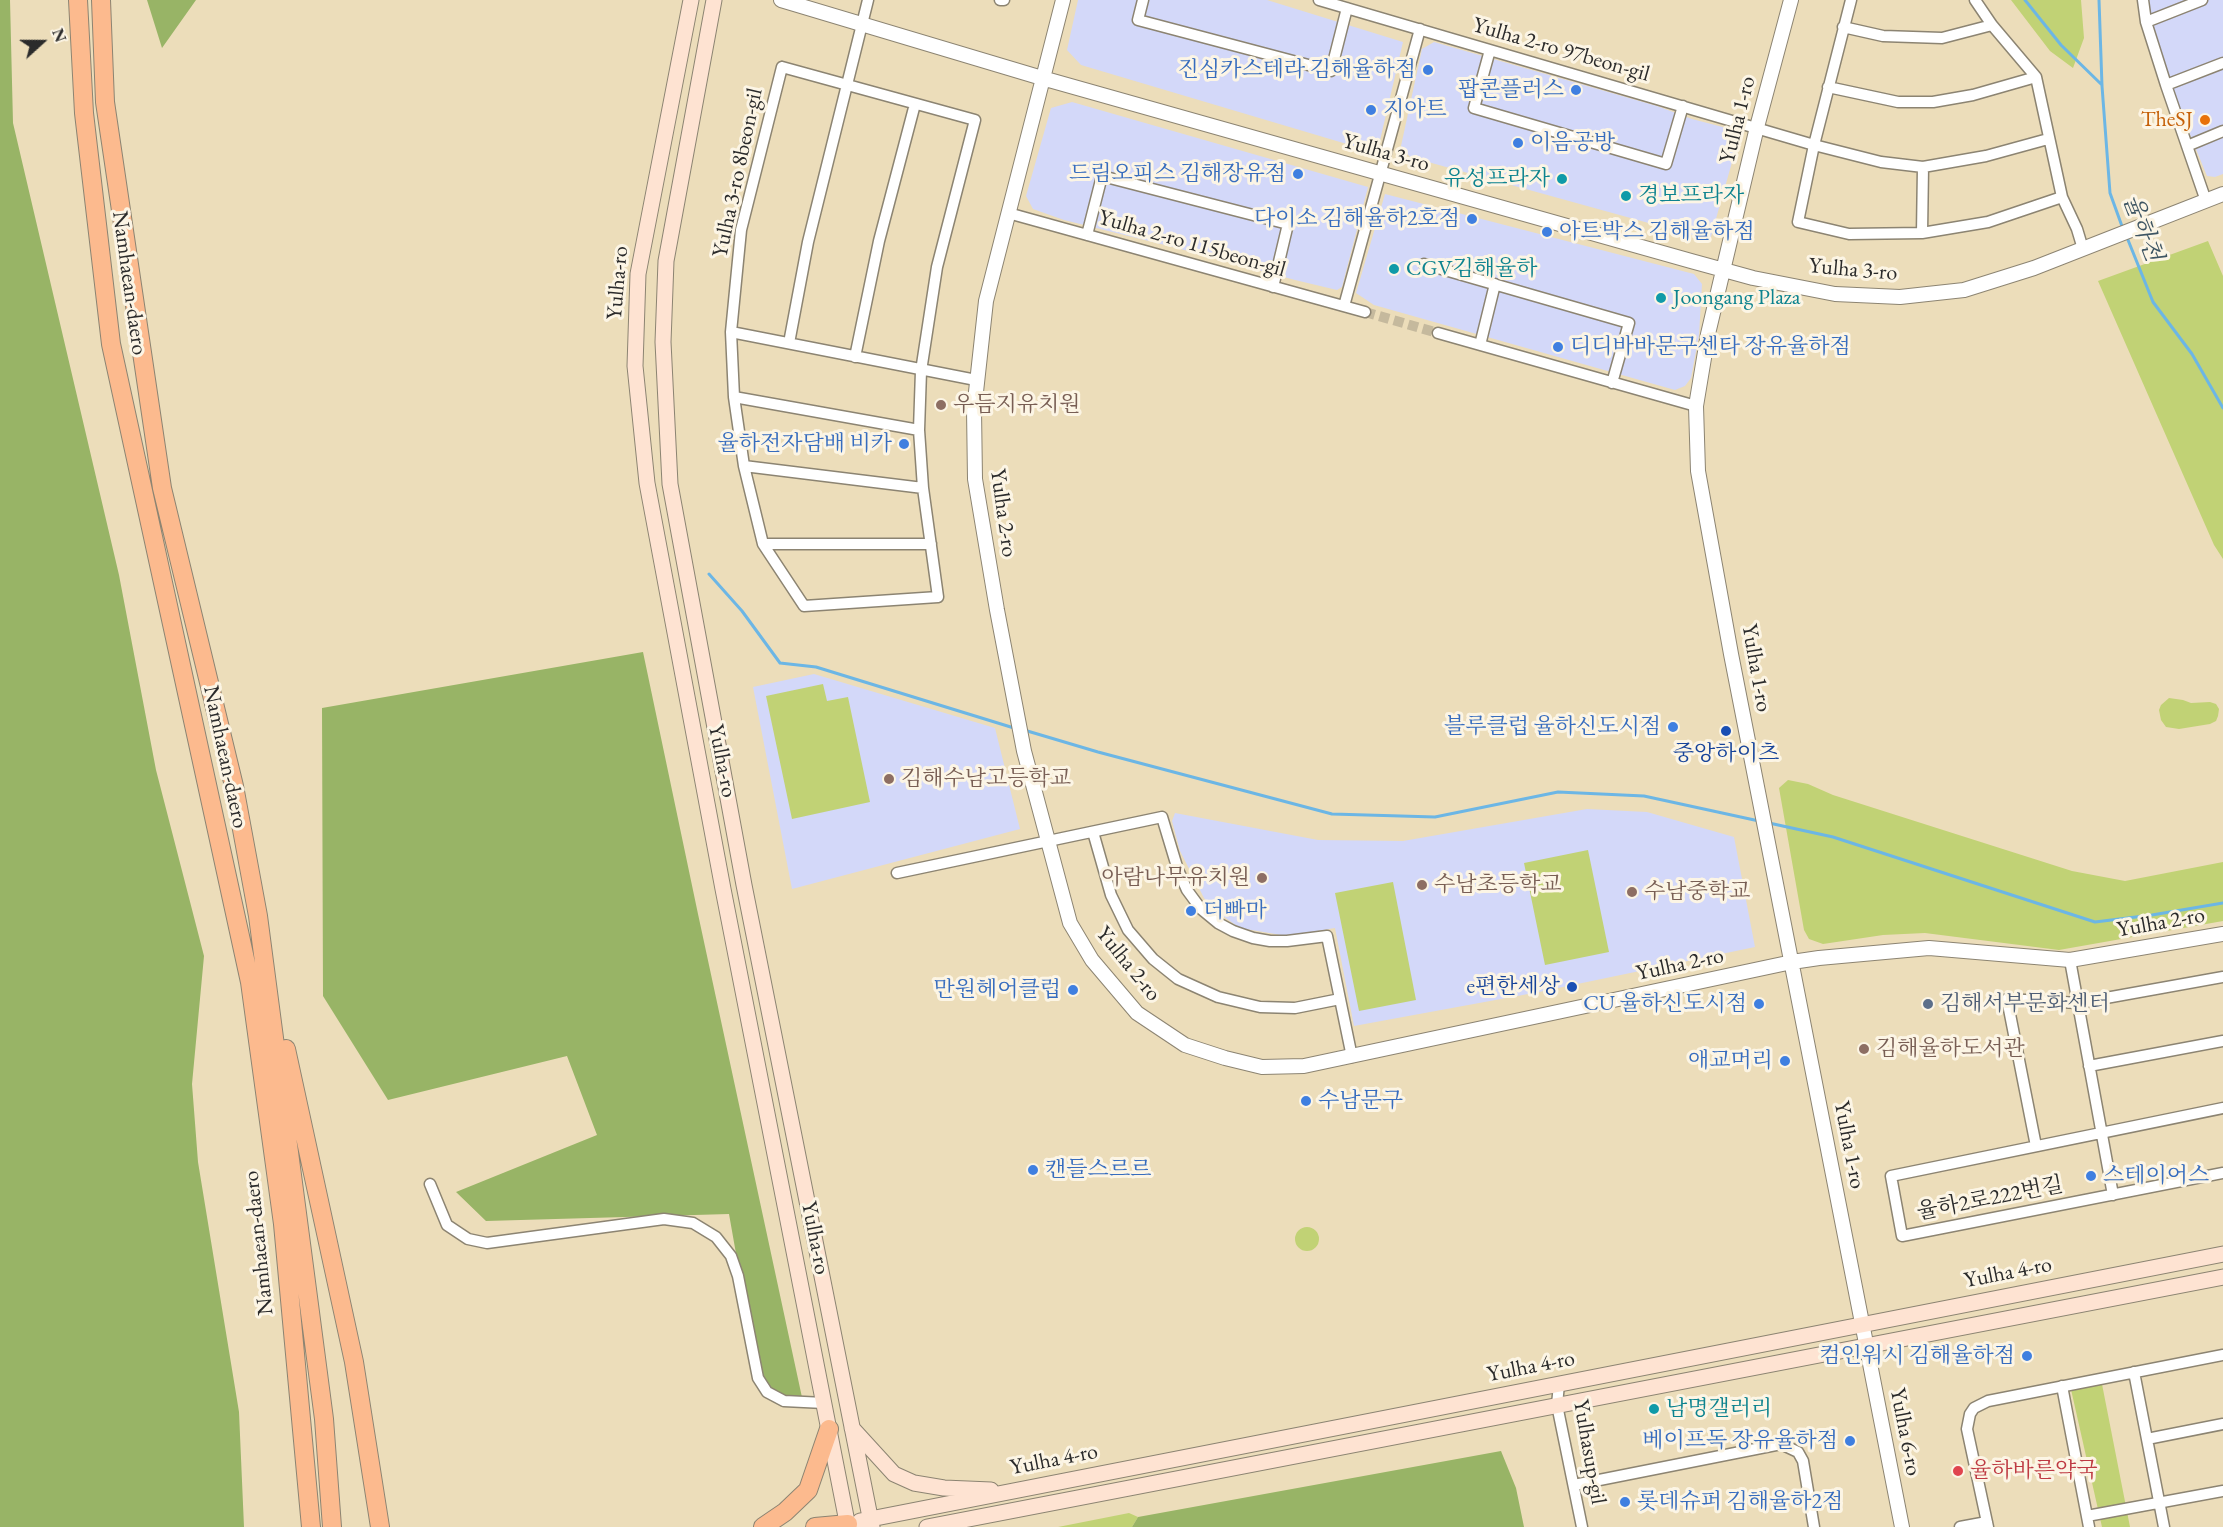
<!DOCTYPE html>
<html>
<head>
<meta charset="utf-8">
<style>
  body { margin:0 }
  #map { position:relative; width:2223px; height:1527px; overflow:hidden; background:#ecddba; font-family:"EB Garamond",serif }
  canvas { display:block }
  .north { position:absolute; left:12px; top:12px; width:60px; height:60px; -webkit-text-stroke:4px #fcf5e5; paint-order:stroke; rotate:69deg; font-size:16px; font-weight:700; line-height:24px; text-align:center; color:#2b2b2b }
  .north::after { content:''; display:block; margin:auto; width:21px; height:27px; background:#2b2b2b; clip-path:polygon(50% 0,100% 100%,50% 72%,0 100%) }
</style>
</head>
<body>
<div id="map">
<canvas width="2223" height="1527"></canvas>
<div class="north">N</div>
</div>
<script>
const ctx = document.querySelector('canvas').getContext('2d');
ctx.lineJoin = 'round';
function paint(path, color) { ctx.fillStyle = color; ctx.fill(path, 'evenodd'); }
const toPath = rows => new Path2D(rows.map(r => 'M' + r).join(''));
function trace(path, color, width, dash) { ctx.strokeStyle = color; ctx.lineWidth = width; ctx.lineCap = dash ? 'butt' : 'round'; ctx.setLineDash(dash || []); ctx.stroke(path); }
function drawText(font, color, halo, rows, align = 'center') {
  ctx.font = font + ' "EB Garamond","Noto Serif KR",serif'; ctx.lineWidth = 6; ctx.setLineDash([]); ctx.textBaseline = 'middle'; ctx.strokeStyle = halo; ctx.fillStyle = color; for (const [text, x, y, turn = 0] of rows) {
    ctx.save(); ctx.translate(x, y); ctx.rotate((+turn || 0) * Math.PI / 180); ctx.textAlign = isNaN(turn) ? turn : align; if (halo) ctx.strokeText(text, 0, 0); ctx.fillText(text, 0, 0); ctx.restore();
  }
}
const built = toPath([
  [1078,0,1267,0,1403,42,1377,153,1081,65,1067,50],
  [2148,0,2223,0,2223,174,2215,177,2207,176,2200,159,2175,98,2155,41],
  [1434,42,1657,106,1692,119,1738,131,1738,141,1710,240,1410,157,1401,146,1422,49],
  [1072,102,1368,187,1342,287,1337,290,1295,280,1177,248,1064,220,1033,209,1026,196,1051,108],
  [1385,194,1694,274,1702,284,1699,335,1691,378,1685,386,1675,390,1374,305,1356,293],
  [814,674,995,728,1020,829,792,889,753,687],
  [1587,809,1647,812,1734,837,1755,947,1539,992,1354,1026,1335,928,1287,936,1240,928,1217,912,1204,898,1180,851,1172,821,1175,813,1318,840,1403,841]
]);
const green = toPath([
  [2011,0,2081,0,2084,38,2073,68,2050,51],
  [2208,241,2223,276,2223,559,2214,545,2098,281],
  [823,684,827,701,848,697,870,802,792,819,766,696],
  [2169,698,2183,700,2191,703,2210,702,2216,704,2219,709,2218,716,2216,721,2210,724,2179,729,2166,727,2161,720,2159,710,2161,705],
  [1788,780,1808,784,1833,795,2072,871,2125,881,2223,862,2223,921,2059,950,1925,933,1883,935,1823,944,1809,939,1804,930,1779,788],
  [1588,850,1609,952,1545,965,1524,863],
  [1393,882,1416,1000,1359,1011,1335,893],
  '1295 1239a12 12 0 1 1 24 0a12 12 0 1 1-24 0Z',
  [2101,1379,2130,1527,2102,1527,2070,1385],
  [1129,1513,1138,1517,1132,1527,1058,1527]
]);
const forest = toPath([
  [0,0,10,0,13,123,119,575,156,770,204,956,192,1084,198,1162,239,1412,244,1527,0,1527],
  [147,0,196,0,162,48],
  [643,652,698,914,803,1402,784,1401,758,1378,729,1214,486,1221,456,1192,597,1135,567,1056,388,1100,323,996,322,708],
  [1501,1451,1516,1488,1524,1527,1132,1527,1138,1517]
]);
const stream = toPath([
  [2025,0,2061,45,2102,85],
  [2099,0,2102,86,2110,193,2123,229],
  [2126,235,2153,302,2192,354,2223,408],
  [709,574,742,611,780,663,816,667,1014,728],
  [1024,730,1098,752,1332,814,1435,817,1558,792,1644,796,1759,821],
  [1769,823,1833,837,2095,922,2152,915,2223,903]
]);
const minorTunnel = toPath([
  [1365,312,1438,333]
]);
const minor = toPath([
  [1000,0,1004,0],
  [1143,0,1138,20,1331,71,1347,8],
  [1319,0,1814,145,1881,162,1923,167,1986,156,2048,139],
  [1851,0,1814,145,1798,222,1849,234,1922,233,1988,222,2062,197],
  [1975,0,1992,25,2036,77,2062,197,2077,229,2083,249],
  [2143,0,2146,22,2166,85,2206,201],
  [2146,22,2202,0],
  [1843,27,1883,36,1942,38,1992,25],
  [1490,50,1474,108,1666,164,1683,106],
  [782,67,975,120,937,267,921,371,919,430,923,488,938,597,804,606,763,544,744,466,734,397,731,332,741,230,782,67],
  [2166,85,2223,63],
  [1828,87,1898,102,1933,102,1973,95,2036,77],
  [2187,146,2223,131],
  [1008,213,1365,312],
  [1922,233,1923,167],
  [1087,235,1102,176,1288,224,1273,287],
  [1424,264,1629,323,1612,383],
  [1344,306,1420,29],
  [731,332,976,380],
  [1438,333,1696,406],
  [789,343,808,242,868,0],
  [1480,345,1495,284],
  [855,357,879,241,915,104],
  [734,397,919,430],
  [744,466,923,488],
  [763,544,931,544],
  [1093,832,1111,895,1128,930,1153,959,1178,979,1218,997,1260,1007,1295,1008,1340,999],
  [897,873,1162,817,1178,870,1187,890,1201,909,1218,923,1233,931,1253,938,1270,941,1287,941,1327,936,1352,1057],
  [2070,960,2113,1195],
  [2089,1066,2223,1041],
  [2223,1108,1891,1176,1902,1236,2223,1173],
  [2036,1146,2007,999,2078,1003,2223,977],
  [430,1184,447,1225,468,1239,487,1243,664,1219,693,1223,716,1237,731,1256,738,1276,758,1378,767,1392,784,1401,824,1403],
  [2134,1372,2164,1527],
  [1559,1384,1557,1405,1582,1527],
  [2062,1386,2089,1527],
  [2147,1439,2223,1424],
  [1574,1485,1781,1444,1798,1452,1803,1461,1814,1527],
  [2087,1516,2223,1491],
  [1960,1527,1987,1522],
  [1988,1527,1967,1429,1970,1414,1974,1408,1988,1401,2223,1355]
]);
const tertiary = toPath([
  [781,0,1042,78,1691,261,1753,278,1835,294,1900,297,1964,290,2034,268,2223,194],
  [1063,0,986,301,974,410,975,479,997,610,1024,751,1070,923,1092,960,1137,1013,1185,1045,1225,1058,1262,1067,1304,1066,1792,962,1819,958,1929,948,2070,960,2223,934],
  [1791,0,1757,127,1708,334,1696,406,1698,471,1731,654,1902,1527]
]);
const secondary = toPath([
  [691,0,638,274,635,366,647,483,723,889,848,1527],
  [714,0,666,261,663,342,670,484,744,885,872,1527],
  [852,1428,894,1474,914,1483,944,1488,991,1490],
  [860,1521,2223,1254],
  [927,1527,2223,1277]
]);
const trunk = toPath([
  [78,0,84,113,111,344,250,982,283,1224,311,1527],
  [101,0,105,102,162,488,234,786,258,916,324,1419,332,1527],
  [286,1049,354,1362,380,1527],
  [763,1527,785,1512,808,1490,829,1429],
  [815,1527,848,1524]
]);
const markers = [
  [1428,70,6,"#3f7fe0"],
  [1576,90,6,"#3f7fe0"],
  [1371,110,6,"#3f7fe0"],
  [2205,120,6,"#e8710a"],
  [1518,143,6,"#3f7fe0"],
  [1298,174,6,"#3f7fe0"],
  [1562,179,6,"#0f9aa8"],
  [1626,196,6,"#0f9aa8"],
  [1472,219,6,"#3f7fe0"],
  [1547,232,6,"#3f7fe0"],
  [1394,269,6,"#0f9aa8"],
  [1661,298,6,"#0f9aa8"],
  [1558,347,6,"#3f7fe0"],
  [941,405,6,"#8d6e63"],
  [904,444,6,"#3f7fe0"],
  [1673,727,6,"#3f7fe0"],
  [1726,731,6,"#1a4fb4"],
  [889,779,6,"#8d6e63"],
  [1262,878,6,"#8d6e63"],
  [1422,885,6,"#8d6e63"],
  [1632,892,6,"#8d6e63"],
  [1191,911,6,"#3f7fe0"],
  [1572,987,6,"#1a4fb4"],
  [1073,990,6,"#3f7fe0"],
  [1759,1004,6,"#3f7fe0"],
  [1928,1004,6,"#5c6f8a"],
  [1864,1049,6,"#8d6e63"],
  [1785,1061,6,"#3f7fe0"],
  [1306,1101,6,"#3f7fe0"],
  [1033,1170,6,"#3f7fe0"],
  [2091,1176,6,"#3f7fe0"],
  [2027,1356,6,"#3f7fe0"],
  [1654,1409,6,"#0f9aa8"],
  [1850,1441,6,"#3f7fe0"],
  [1958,1471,6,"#e0444e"],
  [1625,1502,6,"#3f7fe0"]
];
const streetNames = [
  ["Yulha 2-ro 97beon-gil",1561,50,16],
  ["Yulha 1-ro",1738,120,-76],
  ["Yulha 3-ro",1386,153,16],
  ["Yulha 3-ro 8beon-gil",738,173,-78],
  ["Yulha 2-ro 115beon-gil",1192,244,16],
  ["Yulha 3-ro",1853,270,5],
  ["Namhaean-daero",129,283,82],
  ["Yulha-ro",618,283,-85],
  ["Yulha 2-ro",1003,513,82],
  ["Yulha 1-ro",1756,668,80],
  ["Namhaean-daero",225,757,78],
  ["Yulha-ro",722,761,79],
  ["Yulha 2-ro",2161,923,-10],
  ["Yulha 2-ro",1128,964,51],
  ["Yulha 2-ro",1680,965,-12],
  ["Yulha 1-ro",1849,1145,79],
  ["율하2로222번길",1990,1199,-11],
  ["Yulha-ro",815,1238,79],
  ["Namhaean-daero",259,1243,-96],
  ["Yulha 4-ro",2008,1273,-11],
  ["Yulha 4-ro",1531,1367,-11],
  ["Yulha 6-ro",1905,1432,79],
  ["Yulhasup-gil",1589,1452,80],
  ["Yulha 4-ro",1054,1460,-11]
];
const shopNames = [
  ["진심카스테라 김해율하점",1416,70],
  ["팝콘플러스",1564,90],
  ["지아트",1383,110,"left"],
  ["이음공방",1530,143,"left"],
  ["드림오피스 김해장유점",1286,174],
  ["다이소 김해율하2호점",1460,219],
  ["아트박스 김해율하점",1559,232,"left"],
  ["디디바바문구센타 장유율하점",1570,347,"left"],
  ["율하전자담배 비카",892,444],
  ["블루클럽 율하신도시점",1661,727],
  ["더빠마",1203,911,"left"],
  ["만원헤어클럽",1061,990],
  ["CU 율하신도시점",1747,1004],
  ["애교머리",1773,1061],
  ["수남문구",1318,1101,"left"],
  ["캔들스르르",1045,1170,"left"],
  ["스테이어스",2103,1176,"left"],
  ["컴인워시 김해율하점",2015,1356],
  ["베이프독 장유율하점",1838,1441],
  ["롯데슈퍼 김해율하2점",1637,1502,"left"]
];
const foodNames = [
  ["TheSJ",2193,120]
];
const cultureNames = [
  ["유성프라자",1550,179,"right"],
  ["경보프라자",1638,196],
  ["CGV김해율하",1406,269],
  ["Joongang Plaza",1673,298],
  ["남명갤러리",1666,1409]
];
const educationNames = [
  ["우듬지유치원",953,405],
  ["김해수남고등학교",901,779],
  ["아람나무유치원",1250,878,"right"],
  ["수남초등학교",1434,885],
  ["수남중학교",1644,892],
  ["김해율하도서관",1876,1049]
];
const transitNames = [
  ["중앙하이츠",1726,754],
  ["e편한세상",1560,987,"right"]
];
const serviceNames = [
  ["김해서부문화센터",1940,1004]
];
const healthNames = [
  ["율하바른약국",1970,1471]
];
const waterNames = [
  ["율하천",2142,228,69]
];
paint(built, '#d3d8f9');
paint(green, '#c1d275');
paint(forest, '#98b466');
trace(stream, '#6cb6e5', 3);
trace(minorTunnel, '#c5b99d', 10, [10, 5]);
trace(minor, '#8c8472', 13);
trace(tertiary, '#8c8472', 16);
trace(secondary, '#8c8472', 17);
trace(trunk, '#8c8472', 20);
trace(minor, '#fff', 10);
trace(tertiary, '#fff', 14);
trace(secondary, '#fee3d2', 15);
trace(trunk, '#fcba8e', 18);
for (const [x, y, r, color] of markers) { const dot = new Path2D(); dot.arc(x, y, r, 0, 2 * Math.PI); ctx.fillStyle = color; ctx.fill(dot); trace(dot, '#fcf5e5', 2); }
drawText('22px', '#2b2b2b', '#fcf5e5', streetNames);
drawText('22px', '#366cbe', '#fcf5e5', shopNames, 'right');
drawText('22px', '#c56008', '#fcf5e5', foodNames, 'right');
drawText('22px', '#0d838f', '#fcf5e5', cultureNames, 'left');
drawText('22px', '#785e54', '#fcf5e5', educationNames, 'left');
drawText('22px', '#164399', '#fcf5e5', transitNames);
drawText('22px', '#4e5e75', '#fcf5e5', serviceNames, 'left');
drawText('22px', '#be3a42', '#fcf5e5', healthNames, 'left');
drawText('italic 24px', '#3e5563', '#fcf5e5', waterNames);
</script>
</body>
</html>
